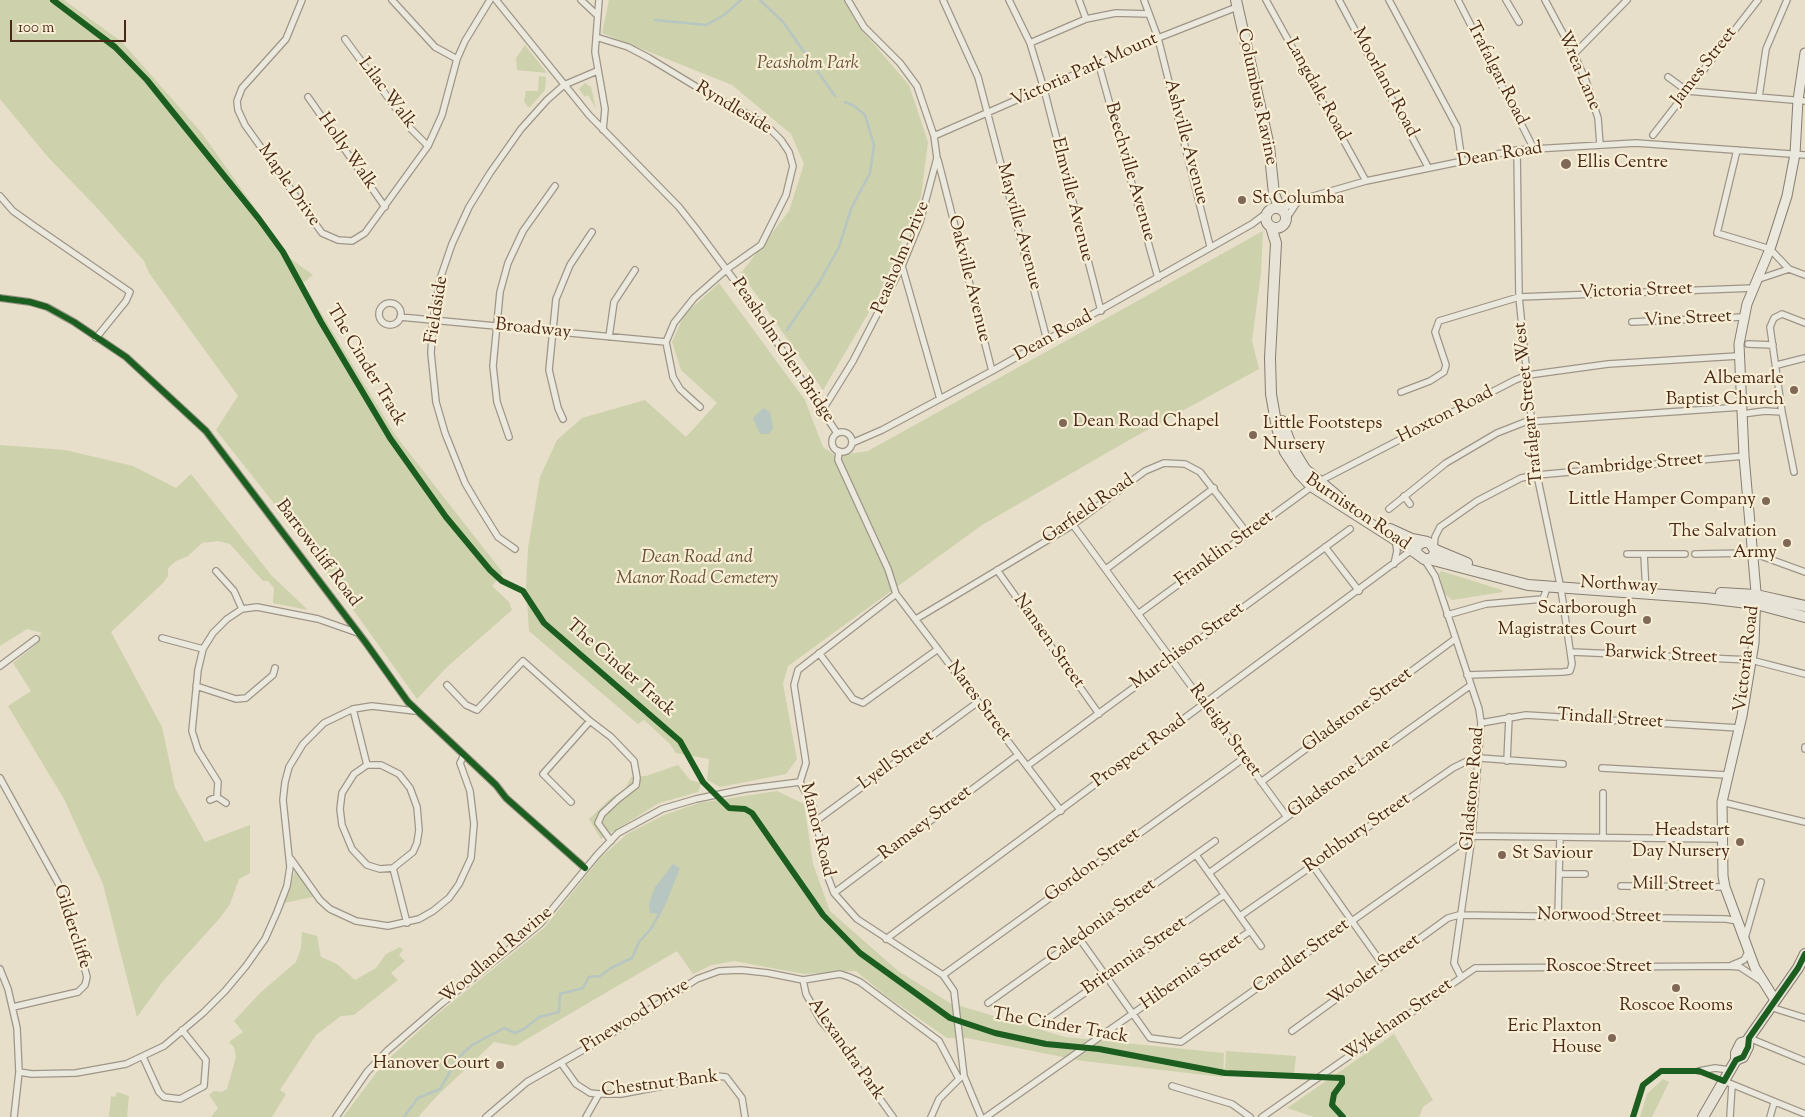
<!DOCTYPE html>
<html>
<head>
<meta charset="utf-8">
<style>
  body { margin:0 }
  #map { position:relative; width:1805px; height:1117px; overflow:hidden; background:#e7dfca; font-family:"Sorts Mill Goudy",serif }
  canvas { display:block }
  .scale { position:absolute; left:10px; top:20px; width:116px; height:22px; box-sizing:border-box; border:2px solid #492817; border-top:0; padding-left:6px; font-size:15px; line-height:18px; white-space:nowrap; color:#492817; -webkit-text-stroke:4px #f7eed5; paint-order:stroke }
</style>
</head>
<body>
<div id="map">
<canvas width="1805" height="1117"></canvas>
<div class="scale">100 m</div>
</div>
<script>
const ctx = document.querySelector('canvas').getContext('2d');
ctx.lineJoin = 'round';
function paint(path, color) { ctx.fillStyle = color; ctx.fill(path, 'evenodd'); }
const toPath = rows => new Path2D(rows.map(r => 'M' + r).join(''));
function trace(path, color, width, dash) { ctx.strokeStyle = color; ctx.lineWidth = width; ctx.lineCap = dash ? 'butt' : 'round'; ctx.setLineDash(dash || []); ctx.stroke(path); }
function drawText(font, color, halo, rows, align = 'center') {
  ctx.font = font + ' "Sorts Mill Goudy",serif'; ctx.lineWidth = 4.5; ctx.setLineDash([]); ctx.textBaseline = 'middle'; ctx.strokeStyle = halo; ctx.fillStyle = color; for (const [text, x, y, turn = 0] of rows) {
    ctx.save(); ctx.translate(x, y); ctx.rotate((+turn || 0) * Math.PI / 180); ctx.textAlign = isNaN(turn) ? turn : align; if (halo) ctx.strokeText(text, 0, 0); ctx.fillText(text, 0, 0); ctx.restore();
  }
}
const green = toPath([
  [0,0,64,0,122,42,201,132,291,259,313,275,303,283,396,436,503,573,492,586,509,602,512,610,447,667,417,699,307,545,216,430,238,396,149,273,144,261,98,209,47,156,0,99],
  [609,0,844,0,860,28,909,85,928,142,921,197,878,297,823,390,741,273,789,211,804,164,791,134,732,85,602,33],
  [525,45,532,54,547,73,517,70,516,58],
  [539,76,546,77,545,90,530,107,528,107,524,101,526,91,538,91],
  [585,83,591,87,596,109,588,95,585,97,579,89],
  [1263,231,1261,273,1252,341,1259,369,1129,440,982,525,788,666,783,684,797,759,786,774,720,787,707,780,709,759,676,753,670,744,644,720,638,724,529,631,526,586,528,548,540,477,557,440,582,418,645,400,686,437,717,403,681,370,672,342,684,315,719,283,805,400,823,447,836,456,868,451],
  [0,445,65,450,133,466,176,488,191,474,272,576,308,610,273,603,274,588,268,581,263,581,230,544,218,541,202,543,188,556,176,561,168,568,168,576,163,583,111,632,162,727,175,788,205,842,250,825,250,873,239,879,230,904,220,918,163,981,137,1017,103,884,64,799,8,706,31,691,13,663,38,643,36,639,42,633,27,629,0,646],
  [1441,571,1502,590,1503,592,1452,600,1445,594,1439,574],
  [678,765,690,780,701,783,698,792,659,803,601,839,589,819,611,798,625,789,631,777,646,776],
  [777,791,804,804,813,864,830,911,898,971,950,1003,1065,1037,1224,1053,1223,1077,1083,1061,967,1038,947,1038,885,995,856,971,804,974,734,961,712,965,693,974,677,951,515,1046,494,1042,437,1096,418,1117,343,1117,383,1064,435,1016,544,928,601,857,627,834,664,815,699,803],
  [295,870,313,897,284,903,291,885],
  [302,932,317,936,321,957,337,964,355,980,376,968,386,954,400,947,403,950,399,955,405,961,391,973,398,980,354,1015,341,1016,316,1035,280,1090,286,1094,272,1117,211,1117,218,1108,209,1095,214,1091,221,1092,227,1089,236,1057,234,1047,229,1042,243,1032,234,1021,260,993,296,962,301,948],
  [1394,1034,1433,1100,1423,1107,1419,1117,1314,1117,1287,1108],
  [1226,1051,1296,1056,1294,1074,1225,1070],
  [1663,1079,1669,1082,1652,1117,1640,1117,1647,1094],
  [117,1092,129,1096,127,1117,109,1117,111,1096,115,1097]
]);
const water = toPath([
  [763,408,770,412,773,428,769,434,760,434,753,418],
  [673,864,680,868,665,906,660,914,650,913,649,904,655,887]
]);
const stream = toPath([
  [760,0,783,22,835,96],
  [655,20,706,25,724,15,741,0],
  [787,330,819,283,839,247,851,209,870,173,874,145,865,115,854,106,845,102],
  [404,1117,418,1098,440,1089,458,1058,472,1045,504,1028,515,1033,524,1029,539,1017,559,1012,560,994,583,988,589,977,600,976,611,968,632,958,639,942,650,930,661,911]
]);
const minor = toPath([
  [302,0,286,39,242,88,237,101,238,110,245,125,322,233,338,240,352,241,365,233,428,146,442,115,457,59,465,41,490,0],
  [392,0,435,47,457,59],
  [496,0,589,115,679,207,697,230,749,300,837,433],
  [581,0,597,15],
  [599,0,595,52,605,109,603,130],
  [943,0,978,77,1047,340],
  [1009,0,1030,43,1044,89,1101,311],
  [1079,0,1086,19],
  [1144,0,1158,38,1210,246],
  [1266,0,1366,181],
  [1339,0,1428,167],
  [1389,0,1457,127,1462,161],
  [1458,0,1534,149],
  [1506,0,1519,22],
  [1545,0,1574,54,1586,81,1598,118,1600,145],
  [596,37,628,47,649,58,700,89,751,116,768,127,781,140,789,152,793,166,786,195,761,245,727,269,694,298,674,323,666,342,673,377,680,389,700,407],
  [345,39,411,129,428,146],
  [1030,43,1086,19,1116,13,1148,14],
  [1574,54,1627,0],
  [1099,65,1158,278],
  [1668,77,1687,91,1805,101],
  [308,97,385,207],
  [1759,97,1766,49,1787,0],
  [1653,135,1758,0],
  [934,136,1158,38,1237,7],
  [1737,150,1717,233,1770,249,1789,269,1805,275],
  [938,160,992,371],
  [0,196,13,211,34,226,130,292,126,301,96,338],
  [1281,209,1310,197,1366,181,1517,150,1636,143,1805,155],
  [1286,219,1296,204],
  [902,266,940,399],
  [1759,279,1789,269],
  [0,298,30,302,47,307,74,322,126,357,206,431,366,643,408,702,496,785,506,798,585,868],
  '379 314a11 11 0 1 1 22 0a11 11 0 1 1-22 0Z',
  [400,317,666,342],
  [1632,322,1743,317],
  [609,337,614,302,635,270],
  [1748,344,1773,345],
  [1777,365,1805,358],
  [1401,392,1430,381,1444,372,1446,365,1435,332,1439,321,1519,297,1754,288],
  [822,411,853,361,902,266,920,222,937,158,934,136,917,86,900,63,864,27,848,0],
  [1742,414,1765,411,1782,412],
  [563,419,558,408,549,370,556,299,570,265,592,232],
  '832 442a10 10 0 1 1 20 0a10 10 0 1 1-20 0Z',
  [509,437,497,402,493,366,500,292,508,263,523,231,555,186],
  [852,443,882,430,992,371,1252,224,1268,212],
  [839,451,838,460,888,569,896,594,798,670,794,685,806,763,800,782,814,809,826,872,834,893,857,919,943,975,954,991,964,1076,981,1117],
  [1794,472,1782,412,1770,327,1774,318,1782,314,1805,323],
  [1404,496,1410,504],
  [1389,509,1446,463,1497,433,1525,422,1742,407],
  [1073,525,1287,817],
  [1325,547,1359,591],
  [1434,547,1435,537,1440,527,1477,501,1521,478,1537,475,1744,456],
  [515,549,498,537,478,505,465,483,445,433,436,402,431,353,433,320,440,279,452,244,469,207,490,173,521,129,547,100,564,85,597,71],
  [1627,554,1685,554],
  [1644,554,1646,593],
  [1695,554,1753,553,1805,572],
  [1424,559,1435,576,1479,709,1481,723,1472,836,1454,963,1461,977],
  [1394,564,1397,551,1395,539],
  [1106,569,1214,488],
  [997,570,1099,714],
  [216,571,234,591,242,609],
  [896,594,1061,811],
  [1138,614,1318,482,1515,380,1528,375,1608,364,1738,356],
  [1447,615,1486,604,1543,599,1547,588],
  [916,619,1071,526,1145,471,1164,463,1185,464,1200,472,1247,533],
  [162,638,203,649],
  [1572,652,1751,660,1805,674],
  [819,653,853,699,863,703,938,649],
  [0,666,36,639],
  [1467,675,1563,672,1570,671,1572,664,1561,589,1537,475,1519,297,1517,150],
  [447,685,466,705,477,710,523,661,590,721,611,737,634,761,637,778,636,785,618,799,602,814,598,823,611,841],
  [196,686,236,699,246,698,273,675,275,668],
  [353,709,367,765],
  [1481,723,1526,715,1739,728],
  [1805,747,1805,749],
  [1507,761,1509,717],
  [367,765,381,765,399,774,410,788,417,807,419,830,417,843,413,852,393,868,380,869,367,865,352,849,342,825,340,809,342,793,354,774,367,765],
  [1027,766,1350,529],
  [1602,768,1727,775],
  [0,778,63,892,87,977,85,985,78,992,13,1007],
  [1261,782,1455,639],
  [217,797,218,782,198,750,192,731,198,670,203,649,213,633,227,619,242,609,257,607,318,619,358,633],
  [210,800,217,797,226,803],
  [571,802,543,774,590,721],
  [1722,802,1805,822],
  [817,820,978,702],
  [1603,838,1603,793],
  [1196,855,1261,946],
  [291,859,320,900,330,909,356,921,388,926,419,919,433,911,449,898,459,884,471,858,474,824,470,791,460,763,464,755],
  [1313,866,1383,965],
  [393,868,407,923],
  [1209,873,1471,685],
  [1560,874,1585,874],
  [1621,886,1725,887],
  [834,893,1018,755],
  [1240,916,1453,768,1469,760,1479,758,1563,764],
  [1558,916,1560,837],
  [1079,938,1150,1038,1181,1042,1472,836,1722,839],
  [1745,938,1761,882],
  [886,939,1413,549],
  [1732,965,1744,960,1748,952],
  [0,969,8,989,17,1028,19,1072,14,1117],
  [943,975,1244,758],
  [803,980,806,994,821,1021,837,1039,893,1117],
  [988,1003,1215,841],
  [1770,1007,1805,1018],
  [1046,1020,1224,895],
  [1292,1031,1448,918,1459,915,1726,919,1738,921],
  [1749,1038,1805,1061],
  [143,1057,159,1092,164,1097,180,1099,204,1086,206,1060,182,1030],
  [561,1063,576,1084,590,1093,599,1094,621,1094,716,1076,726,1077,742,1098,745,1117],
  [1699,1071,1715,1068,1730,1070],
  [19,1072,32,1074,76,1073,126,1064,164,1046,203,1013,225,991,246,966,265,939,277,912,287,886,290,867,283,800,285,782,289,767,303,744,324,723,353,709,372,706,415,711],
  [1724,1081,1805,1114],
  [1172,1086,1232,1104,1250,1117],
  [336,1117,367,1072,388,1050,441,1004,540,924,597,855,618,833,662,809,696,799,745,789,800,782],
  [486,1117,527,1082,611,1034,697,979,719,971,741,970,768,973,803,980,840,974,849,977,860,982,939,1041,959,1079],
  [586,1117,599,1094],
  [931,1117,939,1099,960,1078],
  [986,1117,1250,931],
  [1262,1117,1475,968,1728,966,1740,967,1761,981],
  [1730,1117,1732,1085],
  [1770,1117,1774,1103]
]);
const secondary = toPath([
  [1775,1000,1755,968,1725,887,1723,876,1722,802,1742,716,1754,643,1756,592,1744,456,1739,344,1747,304,1770,249,1787,196,1795,154,1798,100,1805,53]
]);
const primary = toPath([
  [1236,0,1269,146,1274,194,1280,209],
  '1266 218a10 10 0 1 1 20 0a10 10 0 1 1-20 0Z',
  [1271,227,1276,243,1270,358,1271,394,1277,428,1285,452,1299,473,1311,486,1416,553],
  [1282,421,1292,448,1305,469,1341,499],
  [1390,529,1412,539,1427,542,1431,544,1436,552,1431,559,1424,559,1416,553,1417,545,1424,542],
  [1436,550,1467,563],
  [1429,559,1528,585,1706,598,1756,604,1805,617],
  [1721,593,1756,595,1805,606]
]);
const trunk = toPath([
  [1736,1060,1736,1053,1741,1043,1748,1041],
  [1703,1117,1736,1060,1743,1057,1748,1047,1749,1038,1798,968,1805,954]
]);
const cycleway = toPath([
  [53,0,115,47,147,80,259,219,283,252,321,322,390,438,446,517,490,570,502,581,523,591,544,623,680,741,703,782,729,808,745,809,752,813,823,915,860,953,950,1018,995,1033,1046,1044,1099,1049,1225,1073,1342,1078,1342,1083,1334,1094,1332,1105,1343,1117],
  [0,298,30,302,47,307,74,322,126,357,206,431,366,643,408,702,496,785,506,798,585,868],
  [1633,1117,1643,1085,1661,1071,1699,1071,1724,1081,1736,1060,1743,1057,1748,1047,1749,1038,1798,968,1805,954]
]);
const markers = [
  [1566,164,6,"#806856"],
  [1242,200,5,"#806856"],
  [1794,390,5,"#806856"],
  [1063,423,5,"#806856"],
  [1253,435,5,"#806856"],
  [1766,501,5,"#806856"],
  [1787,543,5,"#806856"],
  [1647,620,5,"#806856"],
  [1740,842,5,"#806856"],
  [1502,855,5,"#806856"],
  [1676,988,5,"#806856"],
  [1612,1038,5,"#806856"],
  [500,1065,5,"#806856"]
];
const parkNames = [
  ["Peasholm Park",808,65],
  ["Dean Road and",697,559],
  ["Manor Road Cemetery",697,580]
];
const streetNames = [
  ["James Street",1705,67,-52],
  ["Victoria Park Mount",1085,71,-24],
  ["Wrea Lane",1578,71,67],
  ["Trafalgar Road",1496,74,63],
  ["Moorland Road",1384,83,62],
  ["Langdale Road",1316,90,61],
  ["Lilac Walk",386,94,53],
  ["Columbus Ravine",1256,97,78],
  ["Ryndleside",733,109,31],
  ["Ashville Avenue",1185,142,75],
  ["Holly Walk",346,152,55],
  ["Dean Road",1500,156,-9],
  ["Beechville Avenue",1129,172,74],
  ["Maple Drive",288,186,55],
  ["Elmville Avenue",1071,200,76],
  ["Mayville Avenue",1018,227,75],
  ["Peasholm Drive",902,258,-67],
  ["Oakville Avenue",968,279,76],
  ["Victoria Street",1636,292,-2],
  ["Fieldside",438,310,-81],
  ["Vine Street",1688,320,-3],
  ["Broadway",533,330,6],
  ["Dean Road",1054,337,-29],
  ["Peasholm Glen Bridge",782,351,56],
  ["The Cinder Track",365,366,59],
  ["Trafalgar Street West",1530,403,-96],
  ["Hoxton Road",1446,416,-27],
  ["Cambridge Street",1635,466,-5],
  ["Garfield Road",1089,510,-35],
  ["Burniston Road",1357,513,34],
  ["Franklin Street",1225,550,-36],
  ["Barrowcliff Road",317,554,53],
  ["Northway",1619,586,3],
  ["Nansen Street",1048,642,55],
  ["Murchison Street",1188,647,-36],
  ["Barwick Street",1661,656,3],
  ["Victoria Road",1748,659,-83],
  ["The Cinder Track",620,669,41],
  ["Nares Street",978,702,53],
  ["Gladstone Street",1358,711,-36],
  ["Tindall Street",1610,720,4],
  ["Raleigh Street",1224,731,54],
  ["Prospect Road",1140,752,-36],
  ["Lyell Street",897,761,-36],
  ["Gladstone Lane",1340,779,-36],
  ["Gladstone Road",1474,789,-85],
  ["Ramsey Street",926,824,-37],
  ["Manor Road",816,830,76],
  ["Rothbury Street",1358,834,-35],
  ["Gordon Street",1093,866,-36],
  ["Mill Street",1673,886,1],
  ["Norwood Street",1599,917,1],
  ["Caledonia Street",1102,922,-36],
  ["Gildercliffe",71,927,72],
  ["Woodland Ravine",497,956,-40],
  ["Britannia Street",1135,957,-35],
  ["Candler Street",1302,957,-36],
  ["Roscoe Street",1599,968],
  ["Wooler Street",1375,971,-36],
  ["Hibernia Street",1192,973,-35],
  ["Pinewood Drive",636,1017,-32],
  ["Wykeham Street",1398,1021,-35],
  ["The Cinder Track",1060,1027,10],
  ["Alexandra Park",845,1050,55],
  ["Chestnut Bank",660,1085,-7]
];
const poiNames = [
  ["Ellis Centre",1577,164,"left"],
  ["St Columba",1252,200,"left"],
  ["Albemarle",1784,380],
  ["Baptist Church",1784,401],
  ["Dean Road Chapel",1073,423,"left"],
  ["Little Footsteps",1263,425,"left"],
  ["Nursery",1263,446,"left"],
  ["Little Hamper Company",1756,501],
  ["The Salvation",1777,533],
  ["Army",1777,554],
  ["Scarborough",1637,610],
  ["Magistrates Court",1637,631],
  ["Headstart",1730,832],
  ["Day Nursery",1730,853],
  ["St Saviour",1512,855,"left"],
  ["Roscoe Rooms",1676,1007,"center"],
  ["Eric Plaxton",1602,1028],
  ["House",1602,1049],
  ["Hanover Court",490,1065]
];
paint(green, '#cdd1ac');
paint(water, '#b7c6c1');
trace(stream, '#b7c6c1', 2.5);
trace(minor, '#9e9588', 8);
trace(secondary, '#877d70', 11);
trace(primary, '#877d70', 12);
trace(trunk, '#877d70', 12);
trace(minor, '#ebe8dd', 5.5);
trace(secondary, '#ebe8dd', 9);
trace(primary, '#e8e3d7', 10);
trace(trunk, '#e8e3d7', 10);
trace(cycleway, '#1b5e20', 6);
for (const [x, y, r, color] of markers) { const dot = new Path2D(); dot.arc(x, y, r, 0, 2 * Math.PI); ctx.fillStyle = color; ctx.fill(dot); trace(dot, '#f7eed5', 2); }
drawText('italic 18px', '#654f36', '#f7eed5', parkNames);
drawText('18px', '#492817', '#f7eed5', streetNames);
drawText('18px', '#492817', '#f7eed5', poiNames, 'right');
</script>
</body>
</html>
